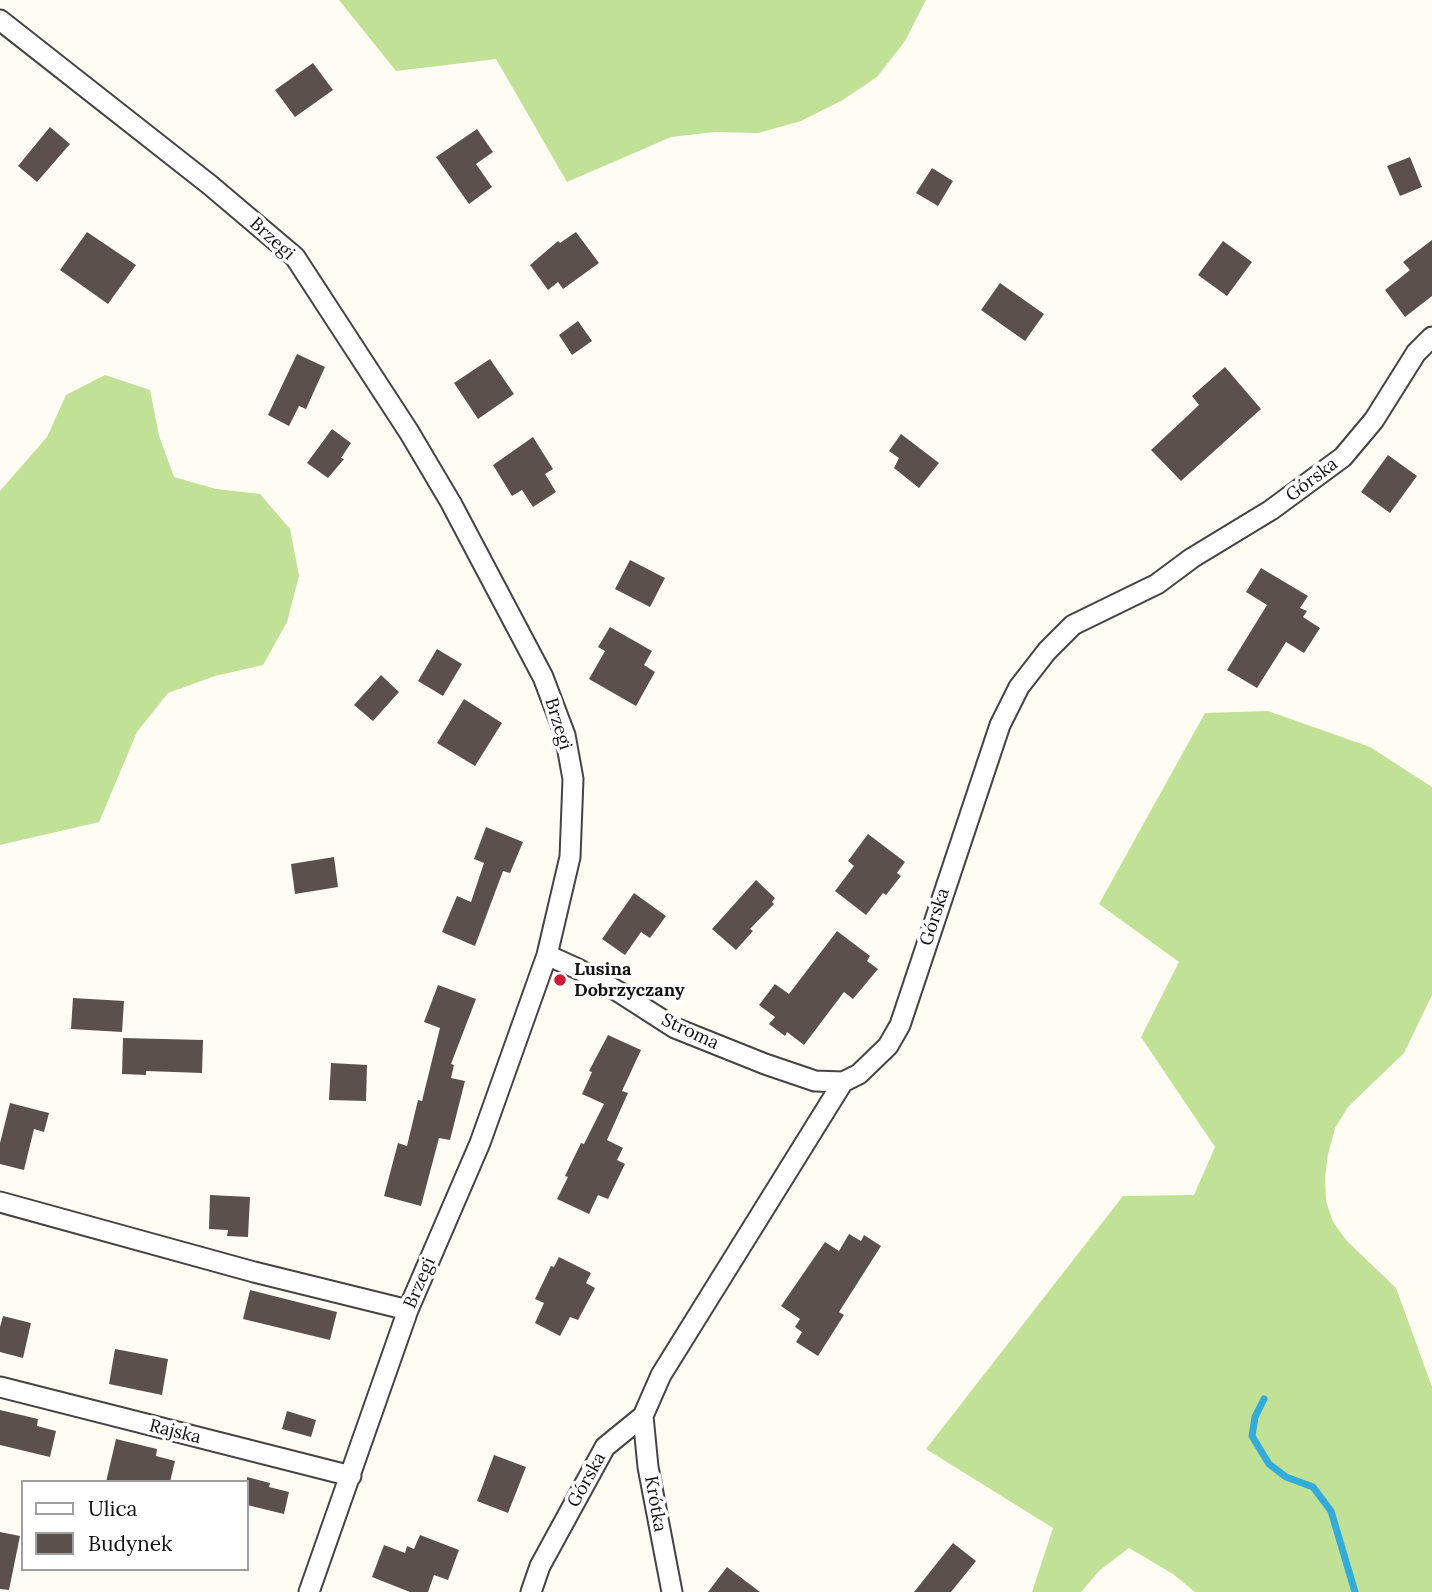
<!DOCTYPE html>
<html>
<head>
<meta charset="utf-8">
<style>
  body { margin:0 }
  #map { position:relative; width:1432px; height:1592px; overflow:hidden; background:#fffcf4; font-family:Lora,serif }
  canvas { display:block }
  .legend { position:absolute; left:21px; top:1480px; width:228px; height:91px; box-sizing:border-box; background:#fff; border:2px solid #a0a0a0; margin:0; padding:9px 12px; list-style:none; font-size:21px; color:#111 }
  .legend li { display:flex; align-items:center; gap:14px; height:35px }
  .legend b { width:35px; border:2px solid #a0a0a0 }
</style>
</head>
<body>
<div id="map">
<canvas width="1432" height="1592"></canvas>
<ul class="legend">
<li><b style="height:9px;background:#fff"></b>Ulica</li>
<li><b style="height:19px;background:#5b504c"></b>Budynek</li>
</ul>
</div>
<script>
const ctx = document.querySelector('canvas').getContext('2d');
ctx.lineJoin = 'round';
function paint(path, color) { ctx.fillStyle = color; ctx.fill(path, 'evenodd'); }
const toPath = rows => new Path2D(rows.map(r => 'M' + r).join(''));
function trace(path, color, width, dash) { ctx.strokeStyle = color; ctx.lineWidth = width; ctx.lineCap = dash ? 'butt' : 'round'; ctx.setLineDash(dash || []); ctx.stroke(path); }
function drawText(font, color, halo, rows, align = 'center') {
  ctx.font = font + ' Lora,serif'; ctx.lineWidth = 7; ctx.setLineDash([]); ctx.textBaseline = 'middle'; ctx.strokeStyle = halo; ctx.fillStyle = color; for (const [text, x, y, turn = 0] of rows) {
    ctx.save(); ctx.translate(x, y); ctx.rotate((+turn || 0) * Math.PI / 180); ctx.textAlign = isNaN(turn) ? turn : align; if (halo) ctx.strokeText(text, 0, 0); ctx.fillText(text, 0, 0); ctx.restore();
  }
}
const forest = toPath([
  [339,0,926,0,905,41,877,77,841,101,801,121,758,133,715,132,671,137,567,182,496,59,396,71],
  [105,375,150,390,159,436,174,477,216,489,260,494,290,529,299,576,287,622,263,665,215,676,168,693,137,732,99,822,0,845,0,491,47,437,66,395],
  [1268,711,1370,747,1432,787,1432,995,1404,1053,1348,1107,1335,1128,1328,1154,1325,1178,1326,1201,1333,1222,1347,1241,1396,1288,1432,1387,1432,1592,1195,1592,1173,1574,1129,1548,1100,1570,1081,1592,1032,1592,1053,1528,926,1449,1123,1196,1194,1195,1215,1147,1141,1037,1179,962,1099,904,1205,713]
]);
const stream = toPath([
  [1264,1399,1255,1417,1252,1436,1269,1464,1286,1477,1313,1487,1331,1511,1355,1592]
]);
const building = toPath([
  [313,63,333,90,295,117,275,90],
  [50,127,70,144,37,182,18,166],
  [477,129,493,152,476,164,492,187,469,204,436,157],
  [1410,157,1422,187,1400,196,1387,166],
  [932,168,953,181,938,206,916,193],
  [87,232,136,265,108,304,60,270],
  [576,232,599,263,563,289,558,282,548,290,530,265,558,241,560,243],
  [1432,240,1432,296,1405,317,1385,290,1410,270,1403,262],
  [1223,241,1252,262,1227,296,1198,275],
  [1000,283,1044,314,1025,341,981,310],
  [578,321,592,341,572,355,559,335],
  [297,354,325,367,306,409,299,406,289,426,268,415],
  [490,359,514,394,478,419,454,383],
  [1225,367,1261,409,1181,481,1151,450,1199,405,1192,396],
  [332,429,351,443,341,458,344,459,328,478,307,463],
  [901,434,939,463,919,488,894,468,899,458,889,451],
  [533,437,553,469,545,474,556,492,533,507,522,490,512,496,493,465],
  [1388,455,1417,476,1390,513,1361,492],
  [630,560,665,578,650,607,615,589],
  [1261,568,1308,596,1300,608,1307,611,1303,617,1320,628,1304,653,1286,642,1257,688,1227,670,1267,605,1246,592],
  [610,627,652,651,644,665,655,672,636,706,589,679,605,651,598,647],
  [437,649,462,664,443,696,418,681],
  [381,675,399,692,373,721,354,705],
  [464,699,502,723,475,766,437,743],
  [486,827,523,842,510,873,503,871,475,946,442,932,457,896,471,902,484,863,474,859],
  [868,834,905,862,897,873,901,876,886,895,883,893,866,915,835,891,854,866,848,861],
  [334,857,338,887,295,894,291,864],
  [756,880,775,898,772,902,774,904,750,929,753,931,736,950,712,929],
  [634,893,666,916,650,938,641,932,625,955,602,939],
  [837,931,870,956,867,961,878,969,853,999,844,992,804,1045,787,1032,785,1036,769,1024,775,1017,759,1005,775,984,789,994],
  [438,985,476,999,451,1064,454,1065,451,1078,465,1081,450,1140,439,1138,421,1206,384,1196,398,1143,407,1146,418,1100,422,1101,440,1028,424,1022],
  [73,998,124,1001,122,1032,71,1029],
  [608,1035,641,1050,622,1091,628,1093,607,1140,623,1148,617,1160,625,1164,608,1199,598,1195,589,1214,557,1199,568,1177,565,1176,581,1143,584,1144,604,1104,582,1094,592,1072,589,1071],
  [123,1038,203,1040,202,1073,146,1071,146,1075,122,1074],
  [331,1063,367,1065,366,1101,329,1100],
  [10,1103,49,1113,44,1132,34,1129,24,1170,0,1164,0,1143],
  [210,1195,250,1197,248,1237,227,1236,228,1230,209,1229],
  [849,1234,861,1241,864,1235,881,1246,839,1312,844,1315,818,1356,796,1342,802,1332,795,1327,800,1319,781,1306,825,1242,839,1251],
  [559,1257,591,1273,586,1283,595,1288,578,1320,570,1317,560,1336,535,1323,544,1303,535,1299,551,1266,554,1267],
  [250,1290,337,1312,330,1340,243,1319],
  [3,1316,31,1323,23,1358,0,1352,0,1327],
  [115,1349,168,1359,162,1395,109,1384],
  [0,1410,38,1419,37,1426,56,1431,50,1457,0,1445],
  [287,1411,316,1420,311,1437,282,1429],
  [116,1439,157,1449,156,1456,175,1461,170,1482,106,1482],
  [494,1455,526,1467,508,1513,477,1501],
  [247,1477,270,1483,269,1487,289,1492,284,1514,247,1505],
  [0,1532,20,1536,9,1590,0,1589],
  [420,1535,459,1550,448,1580,434,1575,428,1592,410,1592,372,1577,384,1545,405,1553,407,1546,414,1549],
  [953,1543,976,1561,951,1592,914,1592],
  [727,1567,760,1592,708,1592]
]);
const street = toPath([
  [0,20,210,185,295,257,409,432,451,503,543,677,565,735,573,779,570,857,547,955,480,1143,408,1310,309,1592],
  [547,955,578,969,619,992,675,1028,765,1064,815,1081,843,1082],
  [0,1202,254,1272,408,1310],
  [0,1387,351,1476],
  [643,1416,648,1467,672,1592],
  [531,1592,540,1566,605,1447,643,1416,661,1375,843,1082,859,1074,888,1046,900,1025,1000,725,1019,687,1047,651,1073,625,1157,584,1192,558,1271,510,1343,457,1374,420,1416,353,1432,337]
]);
const markers = [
  [560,980,7,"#d01a38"]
];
const streetNames = [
  ["Brzegi",272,239,42],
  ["Górska",1312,480,-37],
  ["Brzegi",558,724,73],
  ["Górska",935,917,-72],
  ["Stroma",690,1032,25],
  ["Brzegi",420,1283,-67],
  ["Rajska",175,1432,14],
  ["Górska",587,1480,-61],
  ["Krótka",655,1504,80]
];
const poiNames = [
  ["Lusina",574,970],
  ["Dobrzyczany",574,991]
];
paint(forest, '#c1e196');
trace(stream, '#33acda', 7);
paint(building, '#5b504c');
trace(street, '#444', 23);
trace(street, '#fff', 19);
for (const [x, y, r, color] of markers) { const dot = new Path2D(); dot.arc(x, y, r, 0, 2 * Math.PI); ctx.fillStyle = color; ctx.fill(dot); trace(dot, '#fff', 2.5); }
drawText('18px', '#111', '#fff', streetNames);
drawText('bold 18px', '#111', '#fff', poiNames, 'left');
</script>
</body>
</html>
